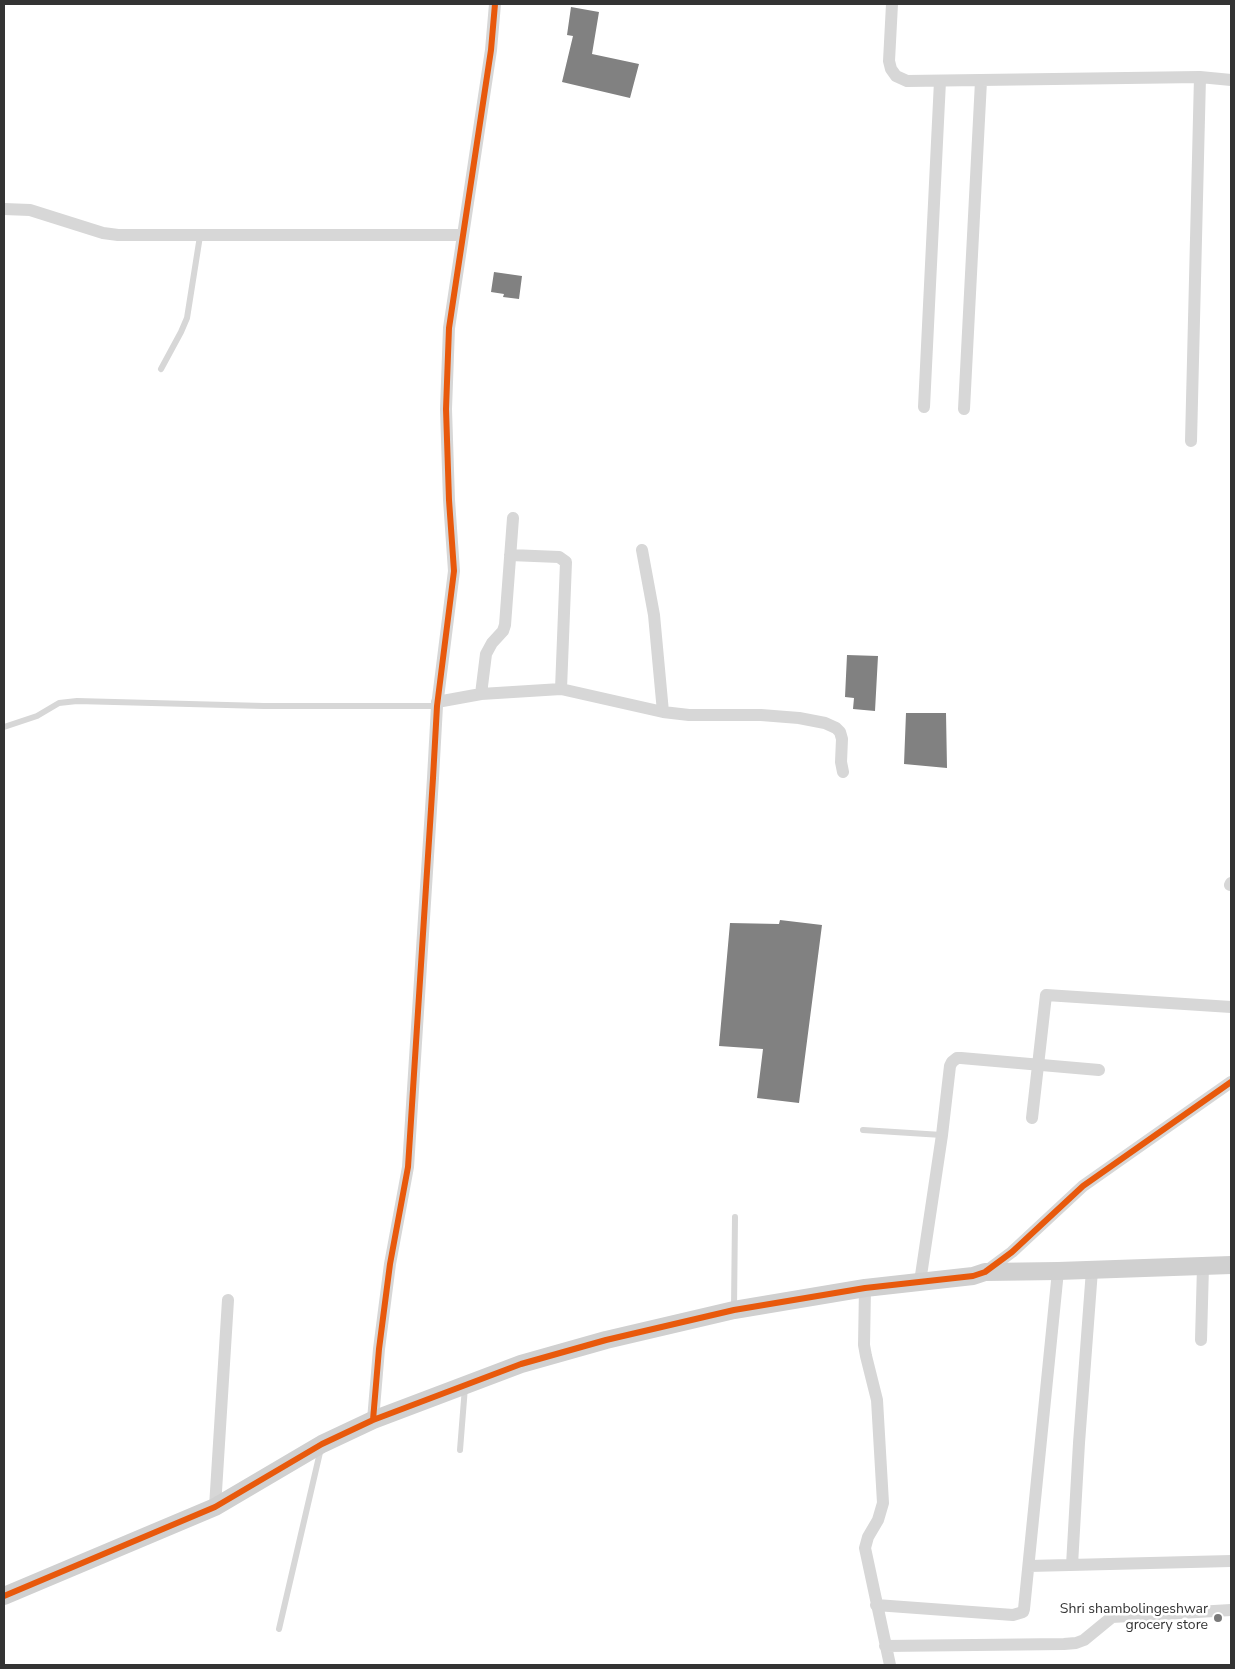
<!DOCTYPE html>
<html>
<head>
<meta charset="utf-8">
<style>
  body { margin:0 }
  #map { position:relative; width:1235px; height:1669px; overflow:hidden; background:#fff; font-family:"Nunito Sans",sans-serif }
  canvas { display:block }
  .frame { position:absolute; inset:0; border:5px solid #333; pointer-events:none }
</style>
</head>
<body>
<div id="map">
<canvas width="1235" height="1669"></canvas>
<div class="frame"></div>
</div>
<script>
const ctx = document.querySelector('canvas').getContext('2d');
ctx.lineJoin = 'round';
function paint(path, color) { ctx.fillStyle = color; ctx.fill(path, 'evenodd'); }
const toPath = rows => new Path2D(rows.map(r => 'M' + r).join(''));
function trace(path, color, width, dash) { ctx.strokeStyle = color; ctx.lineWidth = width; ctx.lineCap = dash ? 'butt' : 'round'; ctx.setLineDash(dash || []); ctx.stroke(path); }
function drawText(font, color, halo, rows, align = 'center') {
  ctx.font = font + ' "Nunito Sans",sans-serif'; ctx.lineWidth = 5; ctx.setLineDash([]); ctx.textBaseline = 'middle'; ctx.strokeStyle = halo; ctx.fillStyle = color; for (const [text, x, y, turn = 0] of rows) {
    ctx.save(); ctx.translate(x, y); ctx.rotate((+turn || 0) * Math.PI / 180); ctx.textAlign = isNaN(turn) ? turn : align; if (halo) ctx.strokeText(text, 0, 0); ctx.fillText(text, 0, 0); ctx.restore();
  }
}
const building = toPath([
  [571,7,599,12,592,54,639,64,630,98,562,82,573,36,567,35],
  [494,272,522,276,519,299,503,297,504,294,491,292],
  [847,655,878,656,875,711,853,709,854,698,845,697],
  [906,713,946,713,947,768,904,764],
  [780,920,822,925,799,1103,757,1098,763,1049,719,1046,730,923,779,924]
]);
const lane = toPath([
  [161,369,181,332,187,318,200,236],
  [4,727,37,716,59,703,77,701,264,706,437,706],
  [863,1130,942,1135],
  [734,1308,735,1217],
  [460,1450,465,1387],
  [279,1629,321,1448]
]);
const street = toPath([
  [892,4,889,61,891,69,896,76,907,81,1200,77,1231,80],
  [4,209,30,210,103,233,118,235,462,235],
  [924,407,940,81],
  [964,409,981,81],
  [1191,441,1200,77],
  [642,550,654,615,663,712],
  [510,555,559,557,566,562,561,689],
  [481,694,486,654,492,643,503,631,505,625,513,518],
  [437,702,481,694,561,689,663,712,689,715,761,715,799,718,825,723,836,728,840,732,842,739,841,762,843,772],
  [1230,885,1231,883],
  [1032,1118,1046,995,1231,1007],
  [985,1272,1012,1252,1083,1186,1231,1082],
  [920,1282,942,1135,950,1066,952,1062,957,1058,961,1058,1099,1070],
  [865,1288,864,1345,866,1356,877,1400,883,1503,878,1520,868,1537,865,1548,890,1665],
  [1201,1340,1203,1266],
  [373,1420,379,1349,390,1264,408,1167,433,778,437,706,454,571,449,500,446,409,449,328,491,50,495,4],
  [215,1507,228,1300],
  [1072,1565,1079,1443,1092,1270],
  [1029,1566,1231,1561],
  [876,1605,1013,1615,1023,1612,1024,1609,1058,1271],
  [885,1646,1064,1644,1076,1643,1084,1640,1112,1617,1231,1610]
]);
const secondary = toPath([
  [4,1596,215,1507,322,1444,373,1420,521,1364,606,1340,734,1310,865,1288,973,1276,985,1272,1058,1271,1231,1265]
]);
const cycleway = toPath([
  [373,1420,379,1349,390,1264,408,1167,433,778,437,706,454,571,449,500,446,409,449,328,491,50,495,4],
  [4,1596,215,1507,322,1444,373,1420,521,1364,606,1340,734,1310,865,1288,973,1276,985,1272,1012,1252,1083,1186,1231,1082]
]);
const markers = [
  [1218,1618,5,"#7a7a7a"]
];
const poiNames = [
  ["Shri shambolingeshwar",1208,1610],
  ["grocery store",1208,1626]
];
paint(building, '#818181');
trace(lane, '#d7d7d7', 6);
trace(street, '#d7d7d7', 12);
trace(secondary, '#d0d0d0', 18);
trace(cycleway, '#e8590c', 6);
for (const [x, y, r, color] of markers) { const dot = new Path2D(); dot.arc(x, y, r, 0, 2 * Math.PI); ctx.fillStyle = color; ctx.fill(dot); trace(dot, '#fff', 2); }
drawText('14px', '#333', '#fff', poiNames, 'right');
</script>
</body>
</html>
